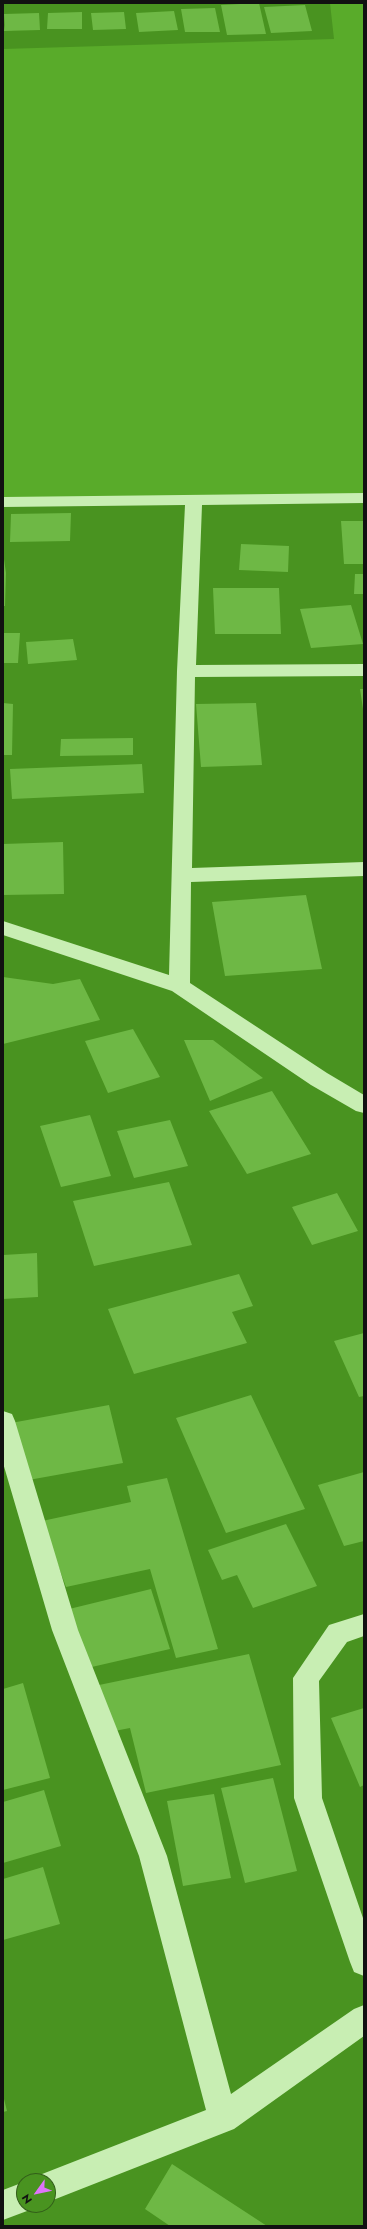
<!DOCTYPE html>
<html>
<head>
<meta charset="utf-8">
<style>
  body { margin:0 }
  #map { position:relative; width:367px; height:2229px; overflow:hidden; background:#499320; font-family:Jost,sans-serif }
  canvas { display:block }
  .frame { position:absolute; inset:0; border:4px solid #111; pointer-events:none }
  .north { position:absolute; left:16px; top:2173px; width:40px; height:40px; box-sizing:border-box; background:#499320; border:1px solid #335f1a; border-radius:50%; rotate:237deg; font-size:11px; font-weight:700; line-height:16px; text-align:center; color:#111 }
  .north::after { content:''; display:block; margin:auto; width:14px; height:18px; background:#df74fa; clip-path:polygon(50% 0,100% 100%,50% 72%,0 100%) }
</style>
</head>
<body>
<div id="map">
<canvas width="367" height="2229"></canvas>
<div class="frame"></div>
<div class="north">N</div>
</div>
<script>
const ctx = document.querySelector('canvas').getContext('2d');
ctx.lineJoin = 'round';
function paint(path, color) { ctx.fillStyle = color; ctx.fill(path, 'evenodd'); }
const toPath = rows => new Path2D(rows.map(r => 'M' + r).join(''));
const green = toPath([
  [330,3,364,3,364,498,3,503,3,49,334,39]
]);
const building = toPath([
  [259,3,266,34,227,35,221,5],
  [305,5,312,31,271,33,264,7],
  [215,8,220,32,185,32,181,9],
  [174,11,178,30,139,32,136,13],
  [82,12,82,29,47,29,48,13],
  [124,12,126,29,93,30,91,13],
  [39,13,40,30,3,31,4,25,5,31,4,14],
  [71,513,70,541,10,542,11,514],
  [341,521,364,521,364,564,344,564],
  [241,544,289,546,288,572,239,570],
  [3,552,6,573,5,606,3,606],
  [355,574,364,574,364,594,354,594],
  [213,588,279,588,281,634,215,634],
  [351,605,363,644,311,648,300,609],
  [3,633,20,633,18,663,3,663],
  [73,639,77,660,28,664,26,642],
  [360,689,364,689,364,708,363,709],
  [3,703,13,704,12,755,3,755],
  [256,703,262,765,201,767,196,704],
  [133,738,133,755,60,756,61,739],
  [142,764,144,793,12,799,10,769],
  [63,842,64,894,3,895,3,844],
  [306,895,322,969,225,976,212,902],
  [3,977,53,984,80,979,100,1020,3,1044],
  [133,1029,160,1077,108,1093,85,1041],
  [184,1040,213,1040,263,1078,210,1101],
  [272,1091,311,1154,247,1174,209,1111],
  [90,1115,111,1176,61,1187,40,1126],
  [170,1120,188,1166,134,1178,117,1131],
  [169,1182,192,1245,94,1266,73,1201],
  [337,1193,358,1231,312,1245,292,1207],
  [37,1253,38,1297,3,1299,3,1255],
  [239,1274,253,1306,232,1312,247,1343,134,1374,108,1309],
  [364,1333,364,1396,359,1397,334,1341],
  [251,1395,305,1509,226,1533,176,1418],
  [109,1405,123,1463,23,1481,11,1423],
  [364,1472,364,1541,344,1546,318,1485],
  [167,1478,218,1649,176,1658,150,1569,66,1587,42,1521,131,1502,127,1486],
  [286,1524,317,1586,253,1608,237,1575,222,1580,208,1550],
  [151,1589,170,1649,83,1669,61,1611],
  [249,1654,281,1765,146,1793,130,1728,109,1732,99,1685],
  [23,1683,50,1778,3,1790,3,1689],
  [364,1708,364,1785,360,1787,331,1718],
  [273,1778,297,1871,245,1883,221,1788],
  [44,1790,61,1846,3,1863,3,1802],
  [214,1794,231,1878,183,1886,167,1801],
  [43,1867,60,1924,3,1940,3,1879],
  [3,2095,7,2111,3,2112],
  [172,2164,267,2226,170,2226,145,2209]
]);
const minor = toPath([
  [364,493,364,503,202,505,196,665,364,664,364,676,195,677,192,868,364,862,364,876,191,882,190,983,327,1073,364,1095,364,1113,356,1111,311,1085,172,991,3,935,3,921,169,975,177,671,185,505,3,507,3,497,364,493],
  [3,1411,12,1414,15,1421,78,1630,167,1856,231,2094,354,2009,364,2005,364,2036,234,2129,48,2202,48,2181,35,2181,37,2176,206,2110,139,1856,52,1630,3,1463,3,1411],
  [364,1614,364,1636,347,1642,319,1681,322,1798,364,1921,364,1976,354,1972,350,1962,294,1798,293,1678,329,1625,364,1614],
  [24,2182,24,2205,36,2205,35,2208,3,2220,3,2190,24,2182]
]);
paint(green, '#59ab2a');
paint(building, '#6eb845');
paint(minor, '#c8eeb3');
</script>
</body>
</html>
